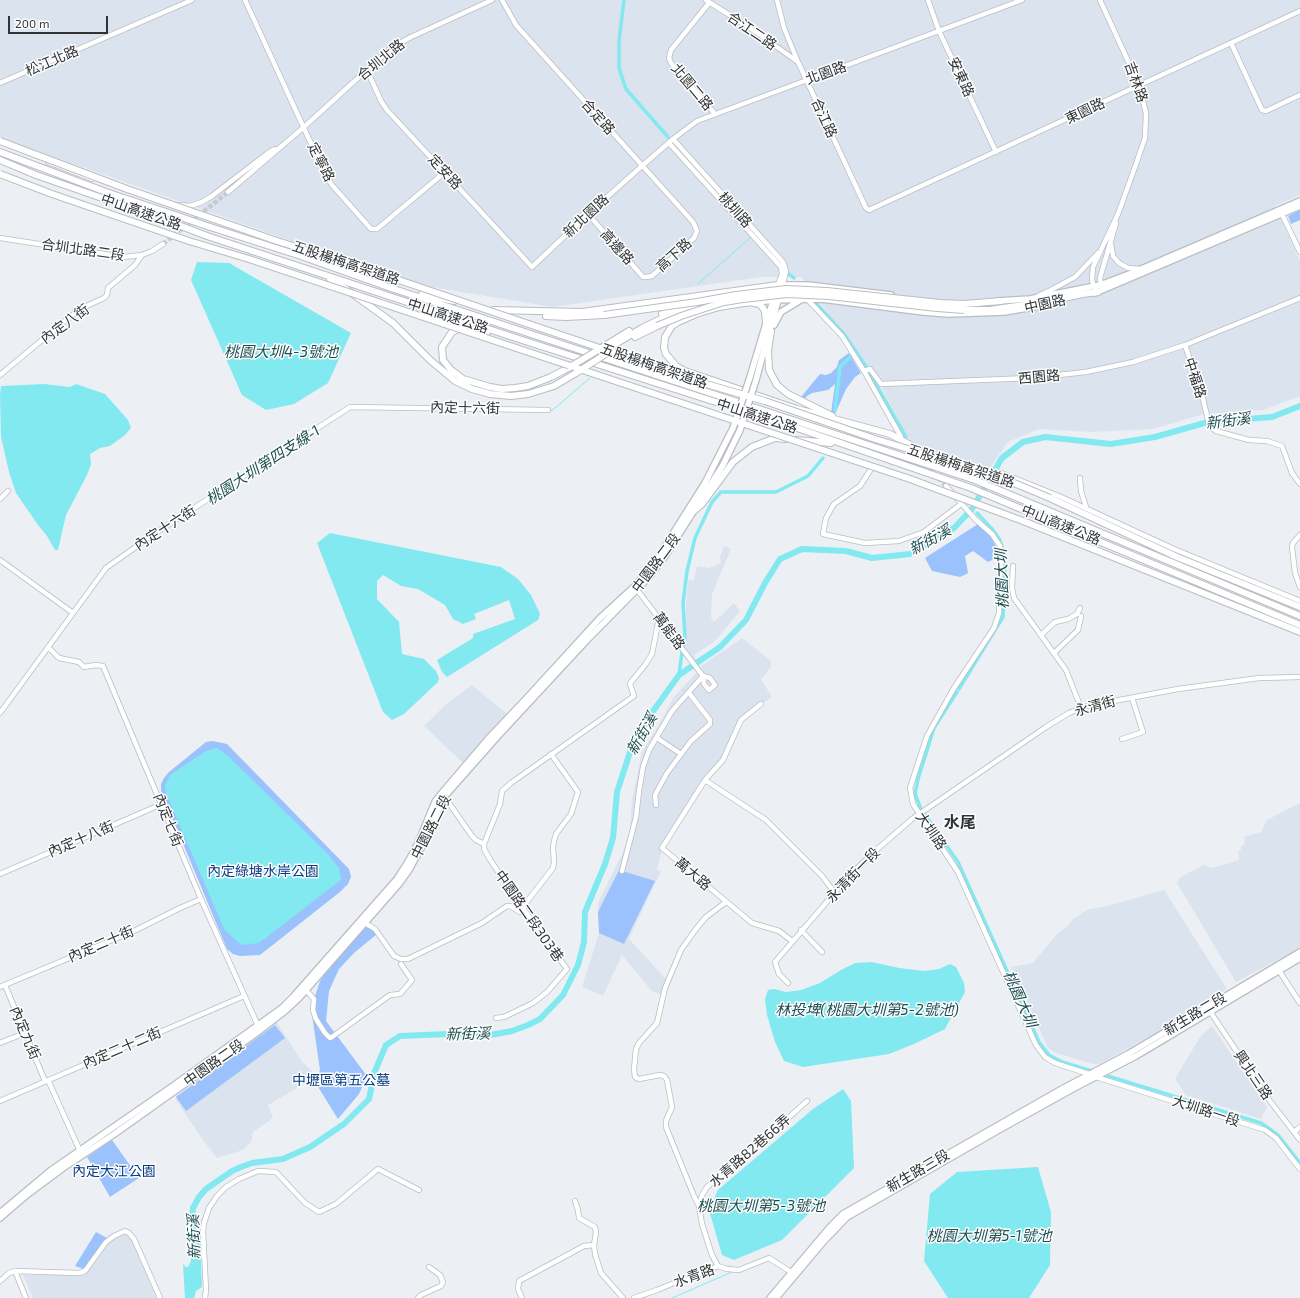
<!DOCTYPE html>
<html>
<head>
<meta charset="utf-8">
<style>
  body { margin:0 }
  #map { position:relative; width:1300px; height:1298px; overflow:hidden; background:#ecf0f5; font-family:"Exo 2",sans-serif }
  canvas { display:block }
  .scale { position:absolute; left:8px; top:16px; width:100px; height:18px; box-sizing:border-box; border:2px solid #323335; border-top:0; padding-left:5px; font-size:12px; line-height:14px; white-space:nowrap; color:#323335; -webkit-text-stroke:3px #fcfdfe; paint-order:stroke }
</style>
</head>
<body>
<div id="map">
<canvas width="1300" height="1298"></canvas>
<div class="scale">200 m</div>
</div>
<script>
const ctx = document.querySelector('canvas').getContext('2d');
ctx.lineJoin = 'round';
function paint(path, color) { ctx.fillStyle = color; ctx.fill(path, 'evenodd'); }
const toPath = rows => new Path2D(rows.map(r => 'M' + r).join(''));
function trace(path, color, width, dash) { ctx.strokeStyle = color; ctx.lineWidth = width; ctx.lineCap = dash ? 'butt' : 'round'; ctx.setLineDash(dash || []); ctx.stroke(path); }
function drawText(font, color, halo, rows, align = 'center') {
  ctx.font = font + ' "Exo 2","Noto Sans TC",sans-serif'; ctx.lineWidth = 3; ctx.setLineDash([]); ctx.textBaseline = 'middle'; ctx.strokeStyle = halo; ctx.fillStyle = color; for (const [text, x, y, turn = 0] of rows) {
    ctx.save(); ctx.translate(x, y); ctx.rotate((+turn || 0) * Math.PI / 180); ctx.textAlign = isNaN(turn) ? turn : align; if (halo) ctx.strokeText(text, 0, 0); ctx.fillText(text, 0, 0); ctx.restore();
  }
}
const built = toPath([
  [0,0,1300,0,1300,195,1275,206,1300,261,1300,396,1263,410,1204,414,1153,429,1091,432,1039,429,1008,442,987,472,912,446,877,379,801,277,761,277,553,307,413,284,51,156,0,137],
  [724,546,731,549,712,594,711,617,714,622,734,603,740,611,715,641,694,655,700,667,742,638,771,661,771,667,761,679,772,697,738,721,723,758,663,844,657,870,661,871,629,939,666,979,662,995,652,991,622,955,603,996,582,987,599,933,598,903,623,852,630,830,632,800,642,752,661,721,673,698,697,672,682,654,688,580,694,580,697,566,709,568,721,563,720,557],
  [472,685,507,714,463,763,424,726,445,705],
  [1300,803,1300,948,1236,982,1177,883,1181,877,1204,865,1213,868,1239,860,1238,851,1241,850,1241,846,1245,844,1244,837,1261,832,1267,820],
  [1164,890,1227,989,1185,1016,1100,1064,1093,1064,1059,1054,1053,1051,1048,1048,1011,967,1033,963,1058,933,1069,925,1072,920,1087,910,1111,905],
  [276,1021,302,1062,312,1071,311,1078,304,1084,268,1105,273,1118,253,1132,251,1142,243,1150,217,1158,203,1140,176,1100,176,1094],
  [1212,1026,1267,1107,1261,1119,1186,1095,1175,1079,1200,1037],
  [123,1234,127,1234,131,1237,156,1298,33,1298,23,1275,83,1275,98,1259,111,1240]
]);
const green = toPath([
  [1300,210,1300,220,1291,224,1288,216],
  [849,353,861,373,855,377,846,389,835,414,831,413,835,384,828,390,812,393,807,396,805,399,801,397,820,374,826,375,831,373,837,367,839,360],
  [978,524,991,537,996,547,998,557,988,562,973,551,965,556,968,573,960,577,932,571,925,558],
  [213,741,227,744,349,869,351,877,348,884,340,892,260,955,240,956,233,954,227,949,161,791,161,784,164,778,169,772,206,742],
  [619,870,655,881,624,944,599,933,598,912],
  [365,925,372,927,377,934,354,953,339,969,329,991,326,1021,367,1076,359,1094,338,1119,315,1082,320,1070,311,1008,320,981,331,965],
  [275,1025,285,1038,186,1111,176,1097],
  [112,1140,139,1178,110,1197,87,1157],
  [96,1232,107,1238,88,1265,83,1269,75,1266]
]);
const water = toPath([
  [197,262,229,263,351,333,328,383,294,404,266,410,242,395,191,280],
  [44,384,70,387,76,384,105,394,128,420,131,428,125,435,110,446,100,448,90,454,91,464,87,475,66,515,58,550,55,550,47,536,38,525,16,493,9,472,1,437,0,395,1,386],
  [330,533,501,567,518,579,531,595,540,614,538,620,447,677,442,672,437,660,473,638,473,634,515,619,509,600,474,614,476,619,463,624,453,619,445,605,418,589,401,586,383,575,377,581,377,599,399,622,402,654,424,659,436,671,439,678,438,682,404,714,392,720,383,712,317,543],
  [217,748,228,756,327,853,339,868,341,880,259,943,241,945,224,929,166,793,165,785,170,775,206,751],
  [872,962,899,968,925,971,939,969,950,964,956,967,964,983,965,992,945,1029,916,1043,889,1054,803,1067,784,1061,775,1042,767,1015,765,999,768,990,774,989,786,992,801,990,820,983,841,970,855,963],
  [843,1089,851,1101,854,1168,782,1240,734,1260,722,1255,709,1210,718,1190,813,1109],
  [1038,1167,1051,1212,1050,1265,1029,1298,948,1298,924,1261,930,1194,957,1172],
  [200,1237,202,1287,196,1291,194,1298,185,1298,183,1264,186,1267,188,1267,191,1261,191,1246]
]);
const stream = toPath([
  [698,284,751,237],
  [551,411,555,408,590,378],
  [672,1298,732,1272]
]);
const canal = toPath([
  [624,0,619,41,619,68,626,89,668,137],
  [789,274,794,278],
  [815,302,844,334,867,368,906,437],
  [835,410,840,367,848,359,856,353],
  [684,645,685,638,683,603,687,571,695,538,712,502,721,492,776,492,808,476,823,458],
  [679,675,682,652],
  [959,689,1003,617,1005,571,1004,554,1000,540,993,530,977,513],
  [957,692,934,728,918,779,915,794,921,809,958,862,1039,1042,1049,1055,1062,1062,1095,1072],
  [1101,1074,1261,1123,1278,1135,1300,1163]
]);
const river = toPath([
  [195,1250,192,1217,193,1208,199,1197,206,1189,232,1171,241,1167,252,1163,283,1159,310,1147,344,1124,369,1099,375,1071,386,1045,400,1036,448,1034,485,1036,512,1031,528,1025,540,1019,563,995,578,965,584,942,585,912,605,864,613,838,617,792,632,746,651,714,679,675,720,647,746,620,765,583,780,559,802,549,846,551,872,558,910,554,954,528,972,509,1002,458,1023,442,1045,437,1111,444,1155,437,1208,422,1272,417,1300,406]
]);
const minorTunnel = toPath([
  [163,244,228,192],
  [911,450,946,486]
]);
const minor = toPath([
  [245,0,325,174,332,185,371,229,377,229,445,172],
  [502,0,516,25,693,222,697,231,694,238,652,276,646,277,643,277,588,214],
  [706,0,756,32,798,62],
  [777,0,784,28,798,62,866,208,869,210,1300,11],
  [928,0,939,31,996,152],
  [709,3,671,50,669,58,671,63,715,114],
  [1231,43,1262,110,1266,111,1300,95],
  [367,70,381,101,387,110,532,267,588,214,642,166,673,139,697,121,1022,0],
  [0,83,192,0],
  [673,139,783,262,786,271,783,284],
  [669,143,781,267,782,274,778,285],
  [48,162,92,179],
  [228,192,304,127,391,48,411,37,492,0],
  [178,205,190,206,202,202,212,196,268,153,275,149],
  [1281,212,1300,252],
  [0,238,124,257,142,255,152,251,163,244],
  [1111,244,1113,256,1119,263,1128,268,1141,269],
  [1101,287,1100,278,1116,223],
  [1098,292,1094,287,1092,280,1093,267,1118,214,1135,167,1145,138,1146,113,1139,85,1100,0],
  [1038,296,1051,290,1075,277,1098,253],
  [807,299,842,336,864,371,901,437],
  [1185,345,1203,399,1208,420,1212,428,1216,431,1249,440,1267,441,1282,446,1292,473,1300,484],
  [864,371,870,369,881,384,1030,378,1086,372,1133,362,1185,345,1300,298],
  [0,375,66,320,82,308,104,298,107,295,108,288,135,265,142,255],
  [873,466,860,486,834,504,826,518,823,534,865,543,899,541,924,532,961,504],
  [999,472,1061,497,1174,549,1300,601],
  [1080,478,1081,491,1086,507],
  [946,486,976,520,992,534,1000,546,1001,553,999,613,994,628,954,688,927,736,910,788,913,804,958,872,1036,1045,1045,1057,1055,1063,1089,1074],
  [0,499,8,491],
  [1300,535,1293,543,1292,547,1295,573,1300,587],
  [0,560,73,613],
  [1013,566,1012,588,1014,598,1066,670,1081,708],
  [635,587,703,676],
  [1041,635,1055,622,1068,619,1077,614,1080,608],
  [48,647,59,658,79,662,84,667,96,665,103,666,201,899,259,1028],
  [1054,653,1078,630,1081,616],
  [703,676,710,678,715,685,709,690,704,684,703,676],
  [761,704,741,720,723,760,705,780,662,848,752,923,779,931,792,941],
  [0,713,106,568,154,534,350,407,548,410],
  [657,738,681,754],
  [1122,739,1143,732,1132,698],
  [705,780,766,820,822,876,835,893],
  [442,795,449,803,472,836,476,840,484,844],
  [656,805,655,795,667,773,691,741,710,724,710,720,689,693],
  [622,871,636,817,639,791,643,767,649,750,672,711,703,676],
  [0,874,162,804],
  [365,923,375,929,394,956,401,959,408,959,482,923,507,906,510,906,520,912,529,899,553,868,554,862,553,848,554,841,556,834,571,814,578,792,551,754],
  [801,930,822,952],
  [1278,969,1300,1003],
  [788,983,779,974,775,962,850,875,874,852,912,819,1046,727,1069,713,1087,706,1178,689,1215,684,1259,678,1300,677],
  [5,985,45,1081],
  [0,987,136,930,180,908,201,899],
  [306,990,314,999,313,1010,316,1019,325,1033,330,1038,332,1037,390,995,400,994,412,980,401,964],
  [1209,1010,1270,1101,1300,1140],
  [496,1018,504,1017,533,1003,547,992,567,969,517,900,491,861,484,849,484,844,500,804,502,791,511,783,634,696,630,684,631,682,645,665,652,654,659,618],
  [0,1043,25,1033],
  [1096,1077,1265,1130,1276,1138,1300,1169],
  [48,1080,80,1151,82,1152],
  [0,1101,244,996],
  [1294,1132,1300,1127],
  [575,1201,578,1210,579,1218,595,1227,596,1232,594,1245,595,1254,601,1273,623,1298],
  [699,1206,702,1195,707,1187,758,1145,807,1101],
  [718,1266,712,1255,702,1224,699,1206,694,1196,666,1127,666,1121,672,1107,667,1080,664,1076,660,1075,639,1079,635,1077,634,1069,636,1049,639,1043,657,1023,665,988,681,950,696,929,706,917,726,902],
  [15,1271,26,1298],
  [0,1281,9,1273,15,1271,79,1273,85,1271,106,1242,114,1236,125,1231,129,1233,134,1239,160,1298],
  [205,1298,206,1290,203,1231,204,1223,209,1208,217,1196,226,1187,239,1179,258,1171,276,1172,305,1203,319,1212,336,1204,378,1169,419,1190],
  [418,1298,421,1295,441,1286,443,1282,440,1275,429,1267],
  [522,1298,518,1289,519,1281,584,1246,594,1245],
  [634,1298,657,1290,674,1283,686,1280,718,1266,727,1269,739,1270,769,1258,794,1274]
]);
const major = toPath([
  [777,288,778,285,808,285,891,295],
  [1095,293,1300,206],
  [773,300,822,299,923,312,948,314,1004,312,1045,305],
  [997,301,1030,299,1100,285,1132,273,1300,201],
  [774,325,781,312,799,301],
  [750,377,774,297],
  [756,380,765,346,779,297],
  [0,1213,50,1171,173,1086,282,1008,293,997,397,879,408,862,418,843,435,802,441,794,488,739,526,699,600,618,635,586,655,562,705,483,733,428],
  [0,1218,28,1194,63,1168,113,1135,255,1034,285,1011,299,998,399,884,409,870,422,846,444,797,498,736,588,639,649,577,665,556,723,465,740,430],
  [770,1298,830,1227,843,1214,1062,1089,1128,1054,1300,952],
  [776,1298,824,1241,847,1217,1002,1128,1076,1087,1136,1056,1300,958]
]);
const highway = toPath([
  [0,152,106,192,172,214],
  [0,160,36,175,168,221],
  [210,227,301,256,391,288,975,480,1300,616],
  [207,236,522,340,797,428,971,488,1300,625],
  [330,279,346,289,393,323,430,360,455,381,472,389,490,394,511,396,528,394,554,386,576,373],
  [422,294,454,301],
  [773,300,744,303,719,307,696,314,678,322,672,326,665,337,664,348,666,354,676,366,685,371,797,409,890,434,923,452],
  [753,303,760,304,765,311,766,324],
  [964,304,1001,301],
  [494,310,582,312,778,285],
  [964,310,990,310,1010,307,1041,303,1082,294,1098,292],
  [662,314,683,305],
  [546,316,566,317,604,315],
  [771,331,768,351,769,370,777,385,788,394,832,416],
  [487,332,470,329,460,328,452,332,442,347,443,360,451,370,463,379,490,387,502,389,515,388,528,386,551,377,570,367],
  [635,337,657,326],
  [603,347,629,331],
  [607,349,642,328,665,317,683,310,721,301],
  [796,440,831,443],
  [936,459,961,473],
  [1050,498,1177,557,1300,607],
  [695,510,702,504,733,462,752,447,775,438,785,439],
  [1023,521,1300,632]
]);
const majorBridge = toPath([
  [733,428,750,377],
  [740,430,756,380]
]);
const highwayBridge = toPath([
  [0,141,127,189,274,240,372,271,706,384,765,401,875,439,945,460,1014,483,1050,498],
  [0,174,52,194,189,241,249,259,910,479,1023,521],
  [172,214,210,227],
  [168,221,207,236],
  [604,315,697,302,736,295,786,289,827,291,940,303,964,304],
  [657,326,681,316,724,302,743,299,787,294,829,296,937,308,964,310],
  [570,367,603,347],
  [576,373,612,350]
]);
const streetNames = [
  ["合江二路",752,31,34],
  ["合圳北路",381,60,-39],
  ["松江北路",52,61,-23],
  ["北園路",826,73,-20],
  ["安東路",961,77,65],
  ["吉林路",1136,82,70],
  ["北園二路",692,87,50],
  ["東園路",1085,111,-25],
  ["合定路",598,117,48],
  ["合江路",824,118,65],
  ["定寧路",321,162,63],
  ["定安路",445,172,47],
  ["桃圳路",735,210,48],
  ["中山高速公路",141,212,19],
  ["新北園路",586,216,-43],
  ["高邊路",617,247,48],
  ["合圳北路二段",83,250,8],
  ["高下路",674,255,-42],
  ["五股楊梅高架道路",346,263,18],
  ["中園路",1045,304,-12],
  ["中山高速公路",448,316,18],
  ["內定八街",65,324,-36],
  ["五股楊梅高架道路",654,366,19],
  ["西園路",1039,377,-5],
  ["中福路",1195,378,72],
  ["內定十六街",465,408,1],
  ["中山高速公路",757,416,18],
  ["五股楊梅高架道路",961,466,18],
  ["中山高速公路",1061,525,22],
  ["內定十六街",165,528,-33],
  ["中園路二段",656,563,-53],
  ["萬能路",669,631,53],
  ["永清街",1095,706,-15],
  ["內定七街",168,820,68],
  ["中園路二段",431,827,-63],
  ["大圳路",931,831,55],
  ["內定十八街",81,839,-23],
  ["萬大路",693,874,40],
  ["永清街一段",853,875,-46],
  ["中園路二段303巷",529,916,55],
  ["內定二十街",101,944,-23],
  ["新生路二段",1195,1014,-31],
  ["內定九街",25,1033,67],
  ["內定二十二街",122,1048,-23],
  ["中園路二段",214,1063,-35],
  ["興北三路",1253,1075,56],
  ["大圳路一段",1206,1111,18],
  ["水青路82巷66弄",750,1151,-41],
  ["新生路三段",918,1171,-30],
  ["水青路",694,1276,-20]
];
const parkNames = [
  ["內定綠塘水岸公園",263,871],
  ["中壢區第五公墓",341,1080],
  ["內定大江公園",114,1171]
];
const waterNames = [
  ["桃園大圳4-3號池",281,352],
  ["新街溪",1228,421,-7],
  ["桃園大圳第四支線-1",263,465,-33],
  ["新街溪",930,540,-29],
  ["桃園大圳",1002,579,-92],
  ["新街溪",642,734,-60],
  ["桃園大圳",1020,999,66],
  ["林投埤(桃園大圳第5-2號池)",867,1010],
  ["新街溪",468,1034,-1],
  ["桃園大圳第5-3號池",761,1206],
  ["桃園大圳第5-1號池",989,1236],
  ["新街溪",194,1237,-92]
];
const quarterNames = [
  ["水尾",960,823]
];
paint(built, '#dbe3ef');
paint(green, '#9bc2fc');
paint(water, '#81e9ef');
trace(stream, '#81e9ef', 1);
trace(canal, '#81e9ef', 3.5);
trace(river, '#81e9ef', 6);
trace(minorTunnel, '#c7cacf', 4.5, [4.5, 2]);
trace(minor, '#babdc2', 6);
trace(major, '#babdc2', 8);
trace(highway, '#babdc2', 8);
trace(minor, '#fff', 4.5);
trace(major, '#fff', 5.5);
trace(highway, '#fff', 6);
trace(majorBridge, '#babdc2', 8, []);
trace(highwayBridge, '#babdc2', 8, []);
trace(majorBridge, '#fff', 5.5);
trace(highwayBridge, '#fff', 6);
drawText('14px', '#323335', '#fcfdfe', streetNames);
drawText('14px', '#083a7f', '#fcfdfe', parkNames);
drawText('italic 15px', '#1f4e51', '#fcfdfe', waterNames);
drawText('bold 16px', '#323335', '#fcfdfe', quarterNames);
</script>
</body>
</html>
